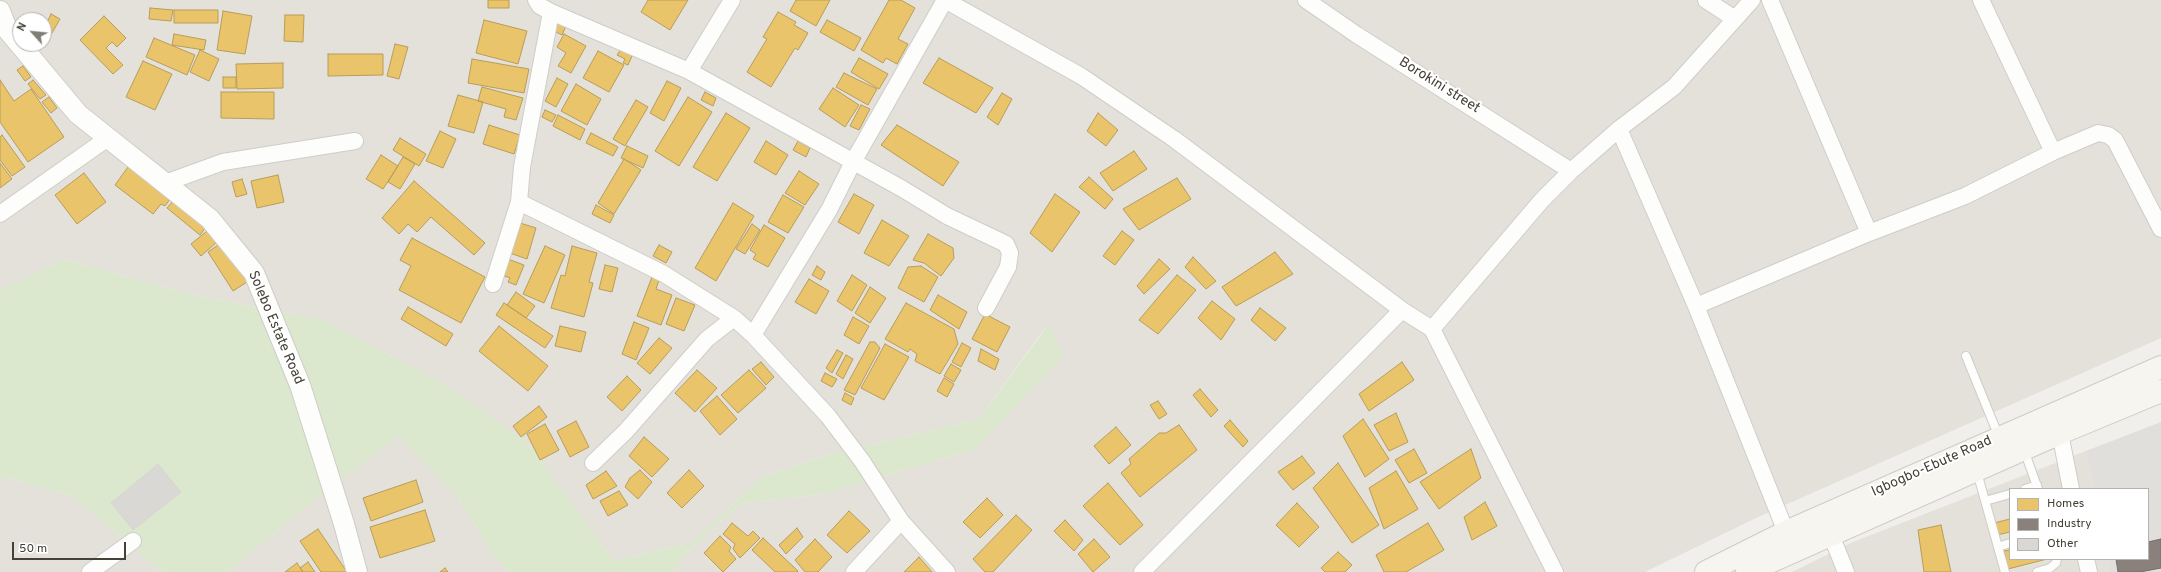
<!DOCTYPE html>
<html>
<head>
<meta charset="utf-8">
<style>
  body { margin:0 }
  #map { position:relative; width:2161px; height:572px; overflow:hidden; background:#f0efeb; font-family:Overpass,sans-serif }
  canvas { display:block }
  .legend { position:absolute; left:2009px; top:488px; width:140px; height:72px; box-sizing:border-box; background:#fff; border:1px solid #b5b3af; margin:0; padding:5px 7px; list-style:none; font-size:12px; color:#454138 }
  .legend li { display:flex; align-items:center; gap:8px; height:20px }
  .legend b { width:20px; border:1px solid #b5b3af }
  .north { position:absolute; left:12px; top:12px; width:40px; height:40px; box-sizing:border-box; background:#fff; border:1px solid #b5b3af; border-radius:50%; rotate:297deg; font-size:11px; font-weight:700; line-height:16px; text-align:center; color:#454138 }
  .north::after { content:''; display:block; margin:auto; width:14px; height:18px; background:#817e77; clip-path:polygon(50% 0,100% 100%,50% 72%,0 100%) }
  .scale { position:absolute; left:12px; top:542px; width:114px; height:18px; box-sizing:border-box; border:2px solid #454138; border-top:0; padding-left:5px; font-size:12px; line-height:14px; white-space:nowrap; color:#454138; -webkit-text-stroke:3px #fff; paint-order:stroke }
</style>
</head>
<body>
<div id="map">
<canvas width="2161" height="572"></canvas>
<ul class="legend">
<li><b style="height:11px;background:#e9c46a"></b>Homes</li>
<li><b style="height:11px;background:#8a817c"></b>Industry</li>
<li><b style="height:11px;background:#d9d8d4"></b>Other</li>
</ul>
<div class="north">N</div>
<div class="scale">50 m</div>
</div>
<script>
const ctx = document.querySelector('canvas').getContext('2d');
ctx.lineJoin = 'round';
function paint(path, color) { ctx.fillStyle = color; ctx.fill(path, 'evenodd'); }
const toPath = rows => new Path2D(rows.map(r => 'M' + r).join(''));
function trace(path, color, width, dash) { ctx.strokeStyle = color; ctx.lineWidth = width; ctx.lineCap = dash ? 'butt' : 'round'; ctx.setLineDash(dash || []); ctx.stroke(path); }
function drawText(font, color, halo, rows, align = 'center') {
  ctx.font = font + ' Overpass,sans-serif'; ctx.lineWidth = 4; ctx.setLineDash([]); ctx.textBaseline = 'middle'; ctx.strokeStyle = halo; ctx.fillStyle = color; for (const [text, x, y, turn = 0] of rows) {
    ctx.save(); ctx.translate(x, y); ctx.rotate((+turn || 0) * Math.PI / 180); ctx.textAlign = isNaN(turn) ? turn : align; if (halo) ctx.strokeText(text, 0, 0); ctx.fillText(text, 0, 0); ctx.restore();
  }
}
const residential = toPath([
  [0,0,2161,0,2161,338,1756,518,1645,572,672,572,688,551,740,504,823,494,976,449,1047,325,979,419,824,456,760,478,692,542,614,561,527,442,445,385,324,320,189,294,64,259,0,290],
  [20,20,44,20,44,44,20,44],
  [399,435,457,495,491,553,509,572,228,572,304,508],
  [2086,451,2093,489,2010,489,2010,559,2107,559,2109,572,1792,572,1853,542],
  [7,477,73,496,162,572,0,572,0,483]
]);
const industrial = toPath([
  [2161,422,2161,572,2109,572,2107,559,2148,559,2148,489,2093,489,2086,451]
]);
const green = toPath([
  [64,259,189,294,324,320,445,385,527,442,614,561,692,542,760,478,824,456,979,419,1048,325,1063,356,976,449,823,494,740,504,688,551,672,572,509,572,491,553,457,495,399,436,304,508,228,572,162,572,73,496,7,477,0,483,0,290]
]);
const homes = toPath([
  [488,0,509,0,509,8,488,8,488,0],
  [648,0,688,0,670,30,641,12,648,0],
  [796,0,830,0,816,26,790,11,796,0],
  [889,0,901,0,915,8,898,39,908,44,897,64,886,58,883,63,861,50,889,0],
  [150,8,173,10,171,21,149,19,150,8],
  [174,10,218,10,218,23,174,23,174,10],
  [223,11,252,16,245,54,217,50,223,11],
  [778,12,796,22,794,25,808,33,798,50,795,48,771,87,747,72,767,39,763,37,778,12],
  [51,14,60,19,52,33,44,29,51,14],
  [285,15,304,15,303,42,284,41,285,15],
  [104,16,126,38,117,47,112,42,106,48,123,65,113,74,80,40,104,16],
  [484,20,527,31,518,64,476,53,484,20],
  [827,20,861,38,854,51,820,32,827,20],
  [559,22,566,26,562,35,554,31,559,22],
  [44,32,49,35,43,46,38,44,44,44,44,32],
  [174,34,206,40,204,50,172,45,174,34],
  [564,34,586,46,571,73,558,66,566,53,557,47,564,34],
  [154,38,195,55,187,75,146,57,154,38],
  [395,44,408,47,399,79,387,76,395,44],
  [621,49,633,54,628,65,623,63,625,59,617,55,621,49],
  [200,50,219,59,209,81,190,72,200,50],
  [598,51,624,65,609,92,583,78,598,51],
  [328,54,383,54,383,75,328,76,328,54],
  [859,58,888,74,879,89,851,72,859,58],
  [939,58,993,88,976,113,923,83,939,58],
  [472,59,529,69,524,93,468,83,472,59],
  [143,61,172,74,155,110,126,97,143,61],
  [283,63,283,88,237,89,236,64,283,63],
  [23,66,31,77,25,81,17,70,23,66],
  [844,73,877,89,868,105,836,87,844,73],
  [223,77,236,77,236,88,223,88,223,77],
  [557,78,568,84,556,107,545,101,557,78],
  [0,80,14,101,31,89,64,137,28,162,0,122,0,80],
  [33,80,46,95,40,99,28,84,33,80],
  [667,81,681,88,664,121,650,113,667,81],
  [576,84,601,99,587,125,561,111,576,84],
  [482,87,523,98,516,120,504,117,506,109,478,101,482,87],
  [833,88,859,105,845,127,819,109,833,88],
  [221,92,274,92,274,119,221,118,221,92],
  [705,92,716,98,713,106,701,100,705,92],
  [1002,93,1012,99,998,125,987,117,1002,93],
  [458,95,483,102,474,133,448,126,458,95],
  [49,97,57,108,51,113,42,102,49,97],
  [688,97,712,112,679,166,655,151,688,97],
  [636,100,648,107,625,146,613,139,636,100],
  [861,105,870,109,859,130,850,126,861,105],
  [545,110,556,115,552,122,542,117,545,110],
  [726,113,750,128,717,181,693,167,726,113],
  [1098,113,1118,130,1106,146,1087,131,1098,113],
  [558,115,585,129,580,140,553,126,558,115],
  [489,125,520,135,514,154,483,144,489,125],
  [897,125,959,162,943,186,881,145,897,125],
  [440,131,456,139,443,168,426,161,440,131],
  [591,133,618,147,613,156,586,143,591,133],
  [2,135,25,167,12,176,0,160,0,137,2,135],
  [400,138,426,154,419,166,393,150,400,138],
  [766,141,788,155,776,175,754,162,766,141],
  [798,141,810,148,806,157,793,150,798,141],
  [627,146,648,156,643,168,621,158,627,146],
  [1134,151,1147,169,1113,191,1100,173,1134,151],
  [381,155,398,166,383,189,366,179,381,155],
  [403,157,415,164,400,189,388,182,403,157],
  [624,159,641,170,614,214,598,203,624,159],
  [0,163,12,179,0,188,0,163],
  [128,167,171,198,165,206,161,204,153,214,115,185,128,167],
  [799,171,819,184,805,205,785,193,799,171],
  [84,173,106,202,77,224,55,195,84,173],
  [278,175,284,202,257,208,251,181,278,175],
  [1089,177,1113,199,1105,209,1079,187,1089,177],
  [1177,178,1191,199,1139,230,1123,209,1177,178],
  [242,179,247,194,236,197,232,182,242,179],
  [414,181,485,243,474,255,431,217,417,232,408,224,399,234,382,218,414,181],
  [854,194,874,205,859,234,838,222,854,194],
  [1055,194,1080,212,1052,252,1030,233,1055,194],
  [783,195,804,207,788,233,768,222,783,195],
  [173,201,206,227,200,235,167,208,173,201],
  [733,203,754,216,716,281,695,268,733,203],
  [596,205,614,215,610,223,592,214,596,205],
  [882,220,909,236,889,266,864,253,882,220],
  [520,223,536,228,527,259,507,252,520,223],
  [752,224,760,230,745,254,736,249,752,224],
  [764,225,785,238,768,267,753,259,756,254,750,250,764,225],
  [207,231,217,242,201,256,191,244,207,231],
  [1122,231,1134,240,1115,265,1103,256,1122,231],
  [928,234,953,248,954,258,941,276,924,263,913,260,928,234],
  [412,238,485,277,461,323,399,290,411,266,400,260,412,238],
  [221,243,247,282,233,291,208,252,221,243],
  [659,245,672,252,666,263,653,256,659,245],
  [545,246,565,255,544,303,523,294,545,246],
  [572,246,597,253,589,282,593,283,584,317,551,308,561,275,565,276,572,246],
  [1275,252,1293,274,1236,306,1222,287,1275,252],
  [1193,257,1216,281,1206,289,1185,267,1193,257],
  [505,258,524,265,516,285,508,282,510,278,499,274,505,258],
  [1159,259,1170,269,1144,294,1137,286,1159,259],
  [605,265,618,268,612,292,599,289,605,265],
  [817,266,825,272,821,280,812,275,817,266],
  [921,266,938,277,924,302,898,288,908,267,921,266],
  [852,275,867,285,852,311,837,301,852,275],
  [1177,275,1196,290,1158,334,1139,320,1177,275],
  [652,277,659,280,656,289,672,295,661,325,637,316,652,277],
  [809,279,829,291,816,314,795,302,809,279],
  [870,287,886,298,870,323,855,313,870,287],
  [516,292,535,306,526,318,507,305,516,292],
  [938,295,967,312,959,329,930,310,938,295],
  [676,298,695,305,684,331,666,324,676,298],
  [1212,301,1235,319,1221,340,1198,318,1212,301],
  [504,303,553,336,545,348,496,315,504,303],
  [906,303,954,329,958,344,940,374,915,361,917,354,910,349,908,352,885,339,906,303],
  [408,307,453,334,446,346,401,319,408,307],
  [1260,308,1286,328,1275,341,1251,320,1260,308],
  [985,314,1010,327,997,352,972,339,985,314],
  [853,317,869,326,859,344,844,335,853,317],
  [634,322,649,328,636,360,622,354,634,322],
  [499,326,548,366,528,391,479,351,499,326],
  [560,326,586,332,581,352,555,346,560,326],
  [659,338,672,348,650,374,637,363,659,338],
  [870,342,875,342,880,348,855,395,844,390,870,342],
  [962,343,971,348,961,367,952,362,962,343],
  [885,344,909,357,884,400,861,388,885,344],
  [981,349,999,359,995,370,978,361,981,349],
  [837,350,843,353,832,373,826,368,837,350],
  [846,355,853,359,843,379,836,374,846,355],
  [761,362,774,377,766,385,752,369,761,362],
  [1402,362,1414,380,1369,411,1359,394,1402,362],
  [951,364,961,370,954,382,944,376,951,364],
  [697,370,717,388,695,412,675,393,697,370],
  [749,370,766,388,738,413,721,395,749,370],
  [825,373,837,379,832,387,821,381,825,373],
  [627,376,641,390,622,411,607,397,627,376],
  [944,378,954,384,947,397,937,391,944,378],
  [1200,389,1218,410,1211,417,1193,395,1200,389],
  [845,393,854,398,851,405,842,400,845,393],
  [717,396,737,419,720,435,700,411,717,396],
  [1158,401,1167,414,1159,419,1150,405,1158,401],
  [539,406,547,417,521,437,513,426,539,406],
  [1396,413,1408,442,1389,451,1374,425,1396,413],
  [1363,419,1389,459,1365,477,1343,436,1363,419],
  [1230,420,1248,441,1243,447,1224,426,1230,420],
  [576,421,589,447,570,457,557,431,576,421],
  [545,424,559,450,540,460,527,434,545,424],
  [1179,425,1197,450,1140,497,1121,473,1131,464,1129,459,1159,433,1166,433,1179,425],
  [1116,427,1131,445,1109,464,1094,446,1116,427],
  [644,437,669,459,652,477,629,456,644,437],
  [1414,449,1427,473,1409,483,1395,460,1414,449],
  [1471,449,1481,478,1439,509,1420,482,1471,449],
  [1302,456,1315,473,1293,490,1278,472,1302,456],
  [1338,463,1379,525,1352,543,1313,488,1338,463],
  [640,470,652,482,638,499,625,487,630,478,640,470],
  [689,470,704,486,682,508,667,493,689,470],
  [606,471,617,486,593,499,586,485,606,471],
  [1396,471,1418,509,1384,529,1369,488,1396,471],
  [416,480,423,502,371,521,363,498,416,480],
  [1108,483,1143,525,1120,545,1083,506,1108,483],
  [619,491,628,505,608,516,600,501,619,491],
  [987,498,1003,515,980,538,963,522,987,498],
  [1485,502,1497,526,1472,540,1464,517,1485,502],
  [1297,503,1319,527,1299,547,1276,525,1297,503],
  [425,510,435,541,380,558,370,527,425,510],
  [849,511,870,531,847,553,827,535,849,511],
  [1016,515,1032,530,993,572,985,572,973,559,1016,515],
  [2010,519,2010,532,1997,535,1994,523,2010,519],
  [1065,520,1083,540,1074,551,1054,531,1065,520],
  [732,523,748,536,753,531,760,538,740,558,733,549,735,544,723,534,732,523],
  [1428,523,1444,550,1406,572,1384,572,1376,555,1428,523],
  [1941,525,1951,572,1924,572,1918,530,1941,525],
  [797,528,803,537,786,554,779,545,797,528],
  [318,529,347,572,321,572,300,541,318,529],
  [720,536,731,547,729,551,736,559,723,572,704,553,720,536],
  [763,538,798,571,797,572,775,572,752,550,763,538],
  [815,539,832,557,818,572,805,572,795,560,815,539],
  [1094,539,1110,557,1093,572,1078,554,1094,539],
  [2010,550,2010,559,2047,559,2008,569,2004,551,2010,550],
  [1338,552,1352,565,1345,572,1325,572,1321,568,1338,552],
  [919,557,932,572,904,572,919,557],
  [308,562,315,572,303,572,300,568,308,562],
  [297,563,303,572,285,572,297,563],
  [445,568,448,572,440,572,445,568]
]);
const industry = toPath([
  [2161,539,2161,568,2140,572,2118,572,2116,559,2148,559,2148,542,2161,539]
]);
const building = toPath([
  [158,464,181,492,133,530,111,503,158,464]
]);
const service = toPath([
  [1966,356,1999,437],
  [2024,450,2038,489],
  [1977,472,2005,572],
  [2025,489,2037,485],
  [1985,501,2010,494],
  [1998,547,2010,543],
  [2037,572,2050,568,2056,563,2057,559]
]);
const minor = toPath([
  [536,0,540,6,551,12,689,71,901,188,947,216,1006,244,1010,253,1008,267,986,308],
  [945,0,1081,76,1174,139,1402,310,1432,329,1555,572],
  [1306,0,1357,35,1571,171],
  [1706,0,1735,19],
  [1770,0,1869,233],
  [689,71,732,0],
  [1619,129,1696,306,1786,532],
  [2053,152,2098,133,2108,135,2115,140,2161,229],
  [165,183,223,162,355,141],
  [519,202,664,274,734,318,753,335,828,416,862,461,901,521,947,572],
  [0,214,108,138],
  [493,284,519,202,522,167,551,12],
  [1696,306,1869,233,1965,196,2053,152,1981,0],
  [1432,329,1542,200,1571,171,1619,129,1674,87,1752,0],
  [753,335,829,210,853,162,945,0],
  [2060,433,2071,489],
  [593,463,626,431,707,339,734,318],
  [1831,535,1846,572],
  [2086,559,2089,572],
  [90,572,133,541],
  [854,572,901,521],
  [1142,572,1402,310]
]);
const tertiary = toPath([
  [0,11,7,29,78,114,210,219,254,273,300,385,344,524,357,572]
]);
const secondary = toPath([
  [1706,572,1786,532,2161,367],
  [1747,572,2060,433,2161,391]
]);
const streetNames = [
  ["Borokini street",1439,86,32],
  ["Solebo Estate Road",275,328,67],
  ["Igbogbo-Ebute Road",1932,467,-24]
];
paint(residential, '#e3e1d9');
paint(industrial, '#e1dfdb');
paint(green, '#dce8ce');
paint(homes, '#e9c46a');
trace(homes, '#b89d5b', 1);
paint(industry, '#8a817c');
trace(industry, '#756e68', 1);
paint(building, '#d9d8d4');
trace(building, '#d8d6d1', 1);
trace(service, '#cecdc9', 10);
trace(minor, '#cecdc9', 18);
trace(tertiary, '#cecdc9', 22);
trace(secondary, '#ceccc3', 24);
trace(service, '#fdfdfc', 8);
trace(minor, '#fdfdfc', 16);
trace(tertiary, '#fdfdfc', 20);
trace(secondary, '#f6f5f0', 22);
drawText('14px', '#454138', '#fff', streetNames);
</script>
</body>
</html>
